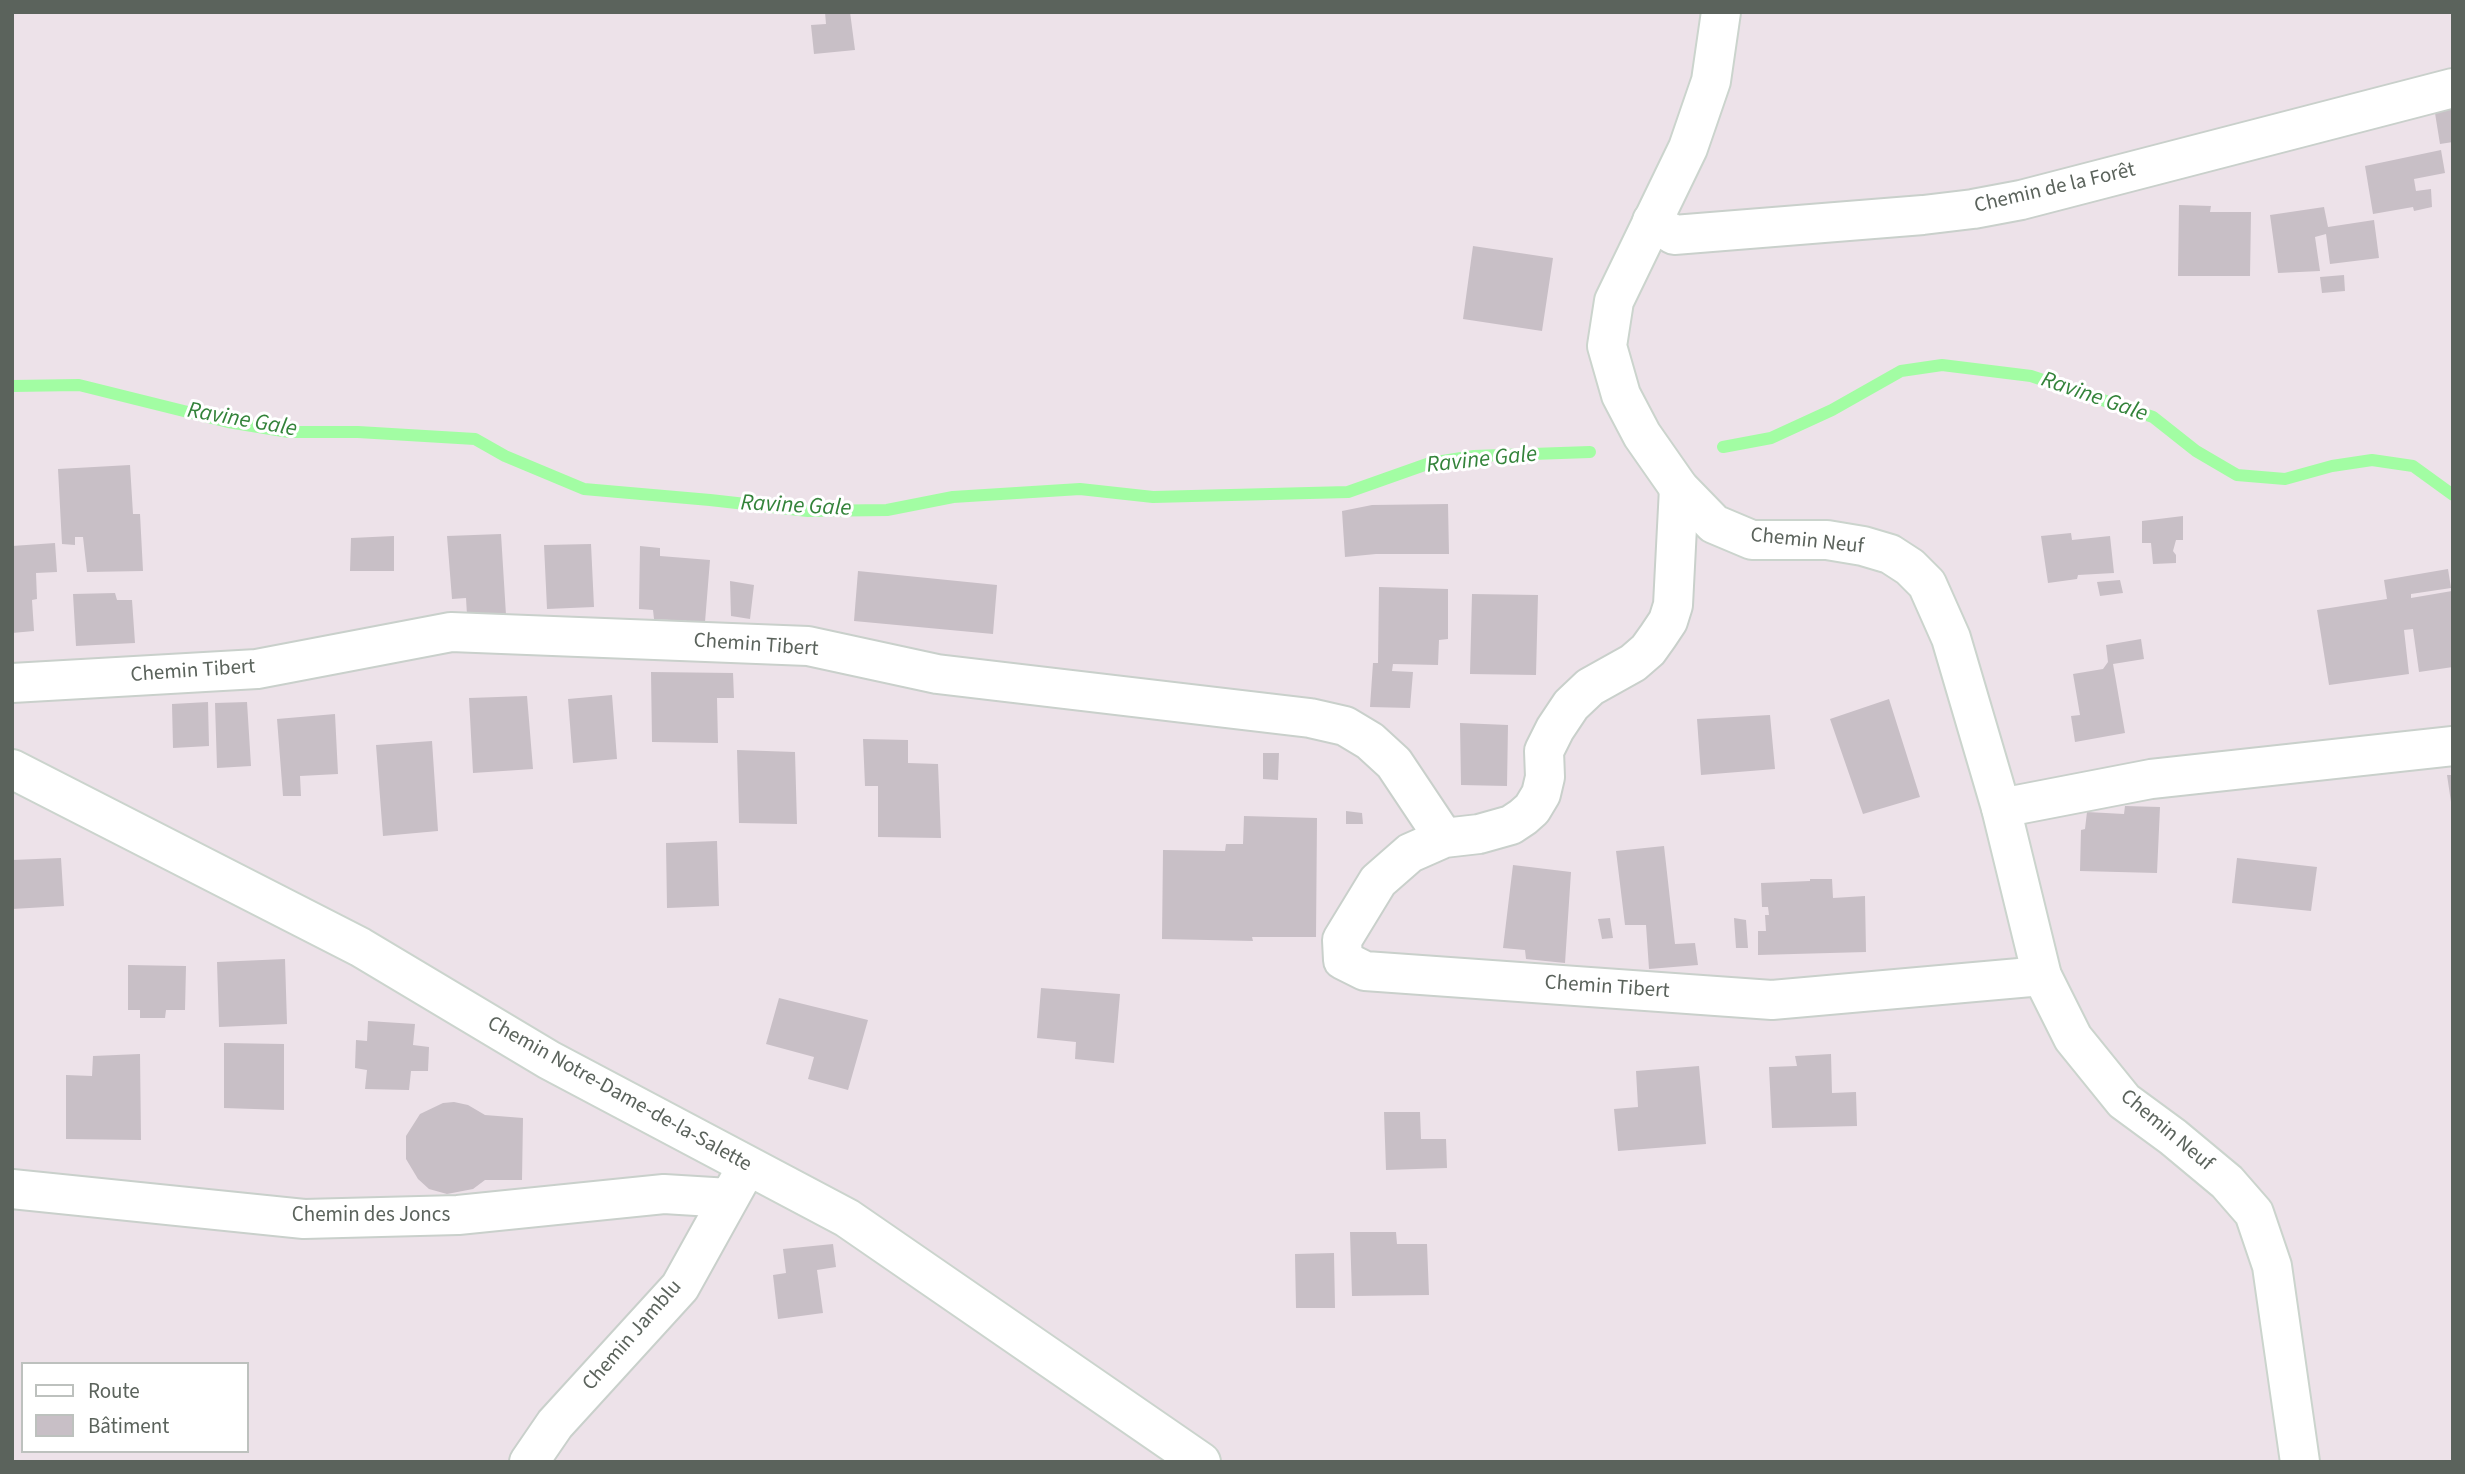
<!DOCTYPE html>
<html>
<head>
<meta charset="utf-8">
<style>
  body { margin:0 }
  #map { position:relative; width:2465px; height:1474px; overflow:hidden; background:#ede2e9; font-family:"Source Sans 3",sans-serif }
  canvas { display:block }
  .frame { position:absolute; inset:0; border:14px solid #5b635c; pointer-events:none }
  .legend { position:absolute; left:21px; top:1362px; width:228px; height:91px; box-sizing:border-box; background:#fff; border:2px solid #bdc1be; margin:0; padding:9px 12px; list-style:none; font-size:21px; color:#5b635c }
  .legend li { display:flex; align-items:center; gap:14px; height:35px }
  .legend b { width:35px; border:2px solid #bdc1be }
</style>
</head>
<body>
<div id="map">
<canvas width="2465" height="1474"></canvas>
<div class="frame"></div>
<ul class="legend">
<li><b style="height:9px;background:#fff"></b>Route</li>
<li><b style="height:19px;background:#c8bfc6"></b>Bâtiment</li>
</ul>
</div>
<script>
const ctx = document.querySelector('canvas').getContext('2d');
ctx.lineJoin = 'round';
const toPath = rows => new Path2D(rows.map(r => 'M' + r).join(''));
function trace(path, color, width, dash) { ctx.strokeStyle = color; ctx.lineWidth = width; ctx.lineCap = dash ? 'butt' : 'round'; ctx.setLineDash(dash || []); ctx.stroke(path); }
function paint(path, color) { ctx.fillStyle = color; ctx.fill(path, 'evenodd'); }
function drawText(font, color, halo, rows, align = 'center') {
  ctx.font = font + ' "Source Sans 3",sans-serif'; ctx.lineWidth = 6; ctx.setLineDash([]); ctx.textBaseline = 'middle'; ctx.strokeStyle = halo; ctx.fillStyle = color; for (const [text, x, y, turn = 0] of rows) {
    ctx.save(); ctx.translate(x, y); ctx.rotate((+turn || 0) * Math.PI / 180); ctx.textAlign = isNaN(turn) ? turn : align; if (halo) ctx.strokeText(text, 0, 0); ctx.fillText(text, 0, 0); ctx.restore();
  }
}
const stream = toPath([
  [12,386,79,385,228,422,289,432,358,432,475,439,505,456,584,489,710,500,808,511,887,510,953,497,1080,489,1153,497,1348,492,1430,463,1474,456,1590,452],
  [1723,447,1771,438,1832,410,1901,371,1942,365,2031,376,2153,417,2196,451,2237,475,2285,479,2332,466,2372,460,2413,466,2453,495]
]);
const building = toPath([
  [825,12,850,12,855,50,814,54,811,25,826,24],
  [2453,104,2453,142,2440,144,2434,107],
  [2441,150,2445,173,2414,179,2416,191,2431,189,2432,207,2414,211,2413,207,2373,214,2365,166],
  [2179,205,2211,206,2210,212,2251,212,2250,276,2178,276],
  [2324,207,2328,227,2374,220,2379,258,2330,264,2326,234,2315,237,2320,271,2278,273,2270,215],
  [1473,246,1553,258,1542,331,1463,319],
  [2344,275,2345,291,2322,293,2320,277],
  [130,465,133,514,140,514,143,571,87,572,83,537,75,537,75,545,62,544,58,469],
  [1448,504,1449,554,1376,554,1345,557,1342,511,1372,505],
  [2183,516,2183,540,2176,540,2173,551,2176,555,2176,563,2153,564,2151,543,2142,543,2142,521],
  [2071,533,2072,540,2110,536,2114,573,2078,575,2077,579,2048,583,2041,536],
  [501,534,506,615,467,615,466,598,452,599,447,536],
  [394,536,394,571,350,571,351,538],
  [55,543,57,572,36,573,37,599,32,600,34,631,12,633,12,546],
  [591,544,594,607,547,609,544,545],
  [640,546,660,548,660,556,710,560,705,622,654,619,653,610,639,609],
  [2448,569,2451,588,2411,594,2411,598,2452,591,2453,667,2419,672,2413,629,2404,630,2409,674,2329,685,2317,610,2387,599,2384,580],
  [858,571,997,585,993,634,854,621],
  [2120,580,2123,593,2100,596,2097,582],
  [730,581,754,585,750,619,731,616],
  [1379,587,1448,589,1448,639,1439,640,1438,665,1393,664,1392,671,1413,672,1410,708,1370,707,1373,663,1378,663],
  [115,593,117,600,132,600,135,643,76,646,73,594],
  [1472,594,1538,595,1536,675,1470,674],
  [2141,639,2144,659,2113,664,2125,733,2075,742,2071,716,2080,715,2073,674,2103,669,2108,662,2106,645],
  [651,672,733,673,734,698,717,698,718,743,652,742],
  [612,695,617,759,573,763,568,699],
  [527,696,533,769,473,773,469,698],
  [1889,699,1920,797,1863,814,1830,719],
  [208,702,209,746,173,748,172,704],
  [247,702,251,766,217,768,215,703],
  [335,714,338,774,300,776,301,796,283,796,277,719],
  [1770,715,1775,769,1701,775,1697,719],
  [1460,723,1508,725,1507,786,1461,785],
  [863,739,908,740,908,763,938,764,941,838,878,837,878,786,865,786],
  [432,741,438,831,383,836,376,745],
  [737,750,795,752,797,824,739,823],
  [1263,753,1279,753,1278,780,1263,779],
  [2447,775,2453,775,2453,802,2451,802],
  [2125,806,2160,807,2157,873,2080,871,2081,830,2085,829,2087,812,2124,814],
  [1346,811,1362,813,1363,824,1346,824],
  [1244,816,1317,818,1316,937,1252,937,1253,941,1162,939,1163,850,1225,851,1226,844,1243,844],
  [717,841,719,906,667,908,666,843],
  [1664,846,1675,944,1695,943,1698,965,1649,969,1646,925,1625,925,1616,851],
  [61,858,64,906,12,909,12,860],
  [2237,858,2317,867,2311,911,2232,903],
  [1513,865,1571,872,1565,963,1526,959,1525,950,1503,948],
  [1810,879,1832,879,1833,898,1865,896,1866,952,1758,955,1758,931,1766,931,1765,915,1769,915,1768,907,1762,907,1761,883,1810,881],
  [1610,918,1613,938,1602,939,1598,919],
  [1734,918,1746,920,1748,948,1736,948],
  [285,959,287,1024,219,1027,217,962],
  [128,965,186,966,185,1010,166,1010,165,1018,140,1018,140,1010,128,1010],
  [1041,988,1120,994,1114,1063,1075,1059,1076,1042,1037,1038],
  [779,998,868,1020,848,1090,808,1079,814,1057,766,1044],
  [368,1021,415,1024,413,1045,429,1047,428,1071,411,1071,409,1090,365,1089,367,1070,355,1068,356,1040,367,1041],
  [224,1043,284,1044,284,1110,224,1108],
  [140,1054,141,1140,66,1139,66,1075,92,1076,93,1056],
  [1831,1054,1832,1093,1856,1092,1857,1126,1772,1128,1769,1067,1797,1066,1795,1056],
  [1699,1066,1706,1144,1618,1151,1614,1109,1638,1107,1636,1071],
  [454,1102,468,1105,485,1115,523,1118,522,1180,485,1180,473,1189,447,1194,429,1189,418,1179,406,1159,406,1136,420,1114,443,1103],
  [1384,1112,1420,1112,1421,1139,1446,1139,1447,1168,1386,1170],
  [1350,1232,1396,1232,1397,1244,1427,1244,1429,1295,1352,1296],
  [833,1244,836,1267,817,1270,823,1313,778,1319,773,1275,786,1273,783,1249],
  [1334,1253,1335,1308,1296,1308,1295,1254]
]);
const street = toPath([
  [1652,221,1674,235,1923,215,1973,209,2021,200,2453,88],
  [1679,488,1673,605,1668,621,1658,636,1648,650,1633,663,1590,687,1571,705,1555,729,1544,751,1545,777,1541,794,1532,809,1523,817,1511,825,1479,834,1444,838,1410,853,1378,881,1342,940,1343,960,1365,971,1772,1000,2042,976],
  [12,683,257,669,451,632,808,646,937,674,1310,718,1345,726,1370,741,1394,763,1444,838],
  [2001,808,2151,779,2453,746],
  [12,1189,304,1219,458,1215,664,1194,729,1198],
  [529,1462,555,1424,680,1287,740,1179]
]);
const secondary = toPath([
  [1721,12,1711,81,1688,148,1614,301,1607,346,1621,395,1642,435,1679,488,1714,524,1752,540,1827,540,1863,546,1890,554,1910,567,1927,584,1951,638,2001,808,2042,976,2073,1038,2124,1101,2173,1137,2227,1182,2254,1213,2272,1266,2300,1462],
  [12,769,360,947,549,1060,847,1218,1201,1462]
]);
const streetNames = [
  ["Chemin de la Forêt",2055,189,-13],
  ["Chemin Neuf",1807,542,6],
  ["Chemin Tibert",756,646,4],
  ["Chemin Tibert",193,672,-4],
  ["Chemin Tibert",1607,988,4],
  ["Chemin Notre-Dame-de-la-Salette",619,1095,29],
  ["Chemin Neuf",2166,1131,40],
  ["Chemin des Joncs",371,1216],
  ["Chemin Jamblu",633,1336,-49]
];
const waterNames = [
  ["Ravine Gale",2094,398,19],
  ["Ravine Gale",242,421,10],
  ["Ravine Gale",1482,461,-6],
  ["Ravine Gale",796,507,3]
];
trace(stream, '#a2fda3', 12);
paint(building, '#c8bfc6');
trace(street, '#c9d0cb', 42);
trace(secondary, '#cbd4cd', 42);
trace(street, '#fff', 38);
trace(secondary, '#fff', 38);
drawText('21px', '#5b635c', '#fff', streetNames);
drawText('italic 23px', '#33833a', '#fff', waterNames);
</script>
</body>
</html>
